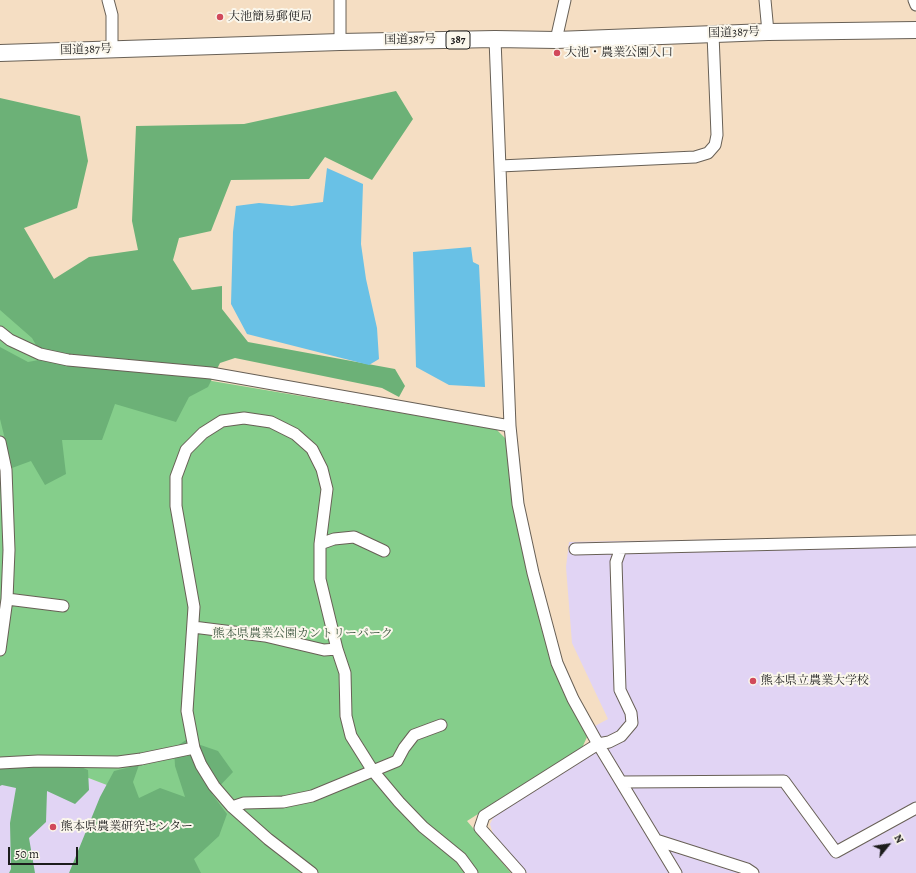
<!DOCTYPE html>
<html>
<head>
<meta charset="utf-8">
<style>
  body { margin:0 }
  #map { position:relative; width:916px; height:873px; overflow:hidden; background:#f5dec3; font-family:Alegreya,serif }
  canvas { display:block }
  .north { position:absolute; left:868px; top:825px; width:40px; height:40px; -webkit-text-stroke:3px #fbf7ec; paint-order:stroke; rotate:60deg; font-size:11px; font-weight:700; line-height:16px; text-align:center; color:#1c1c1c }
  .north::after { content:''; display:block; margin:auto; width:14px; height:18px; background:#1c1c1c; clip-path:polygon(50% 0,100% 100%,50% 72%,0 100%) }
  .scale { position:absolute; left:8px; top:847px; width:70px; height:18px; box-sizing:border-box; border:2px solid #1c1c1c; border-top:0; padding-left:5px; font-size:12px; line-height:14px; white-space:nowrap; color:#1c1c1c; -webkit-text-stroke:3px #fbf7ec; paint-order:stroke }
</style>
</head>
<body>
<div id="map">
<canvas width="916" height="873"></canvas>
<div class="north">N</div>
<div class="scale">50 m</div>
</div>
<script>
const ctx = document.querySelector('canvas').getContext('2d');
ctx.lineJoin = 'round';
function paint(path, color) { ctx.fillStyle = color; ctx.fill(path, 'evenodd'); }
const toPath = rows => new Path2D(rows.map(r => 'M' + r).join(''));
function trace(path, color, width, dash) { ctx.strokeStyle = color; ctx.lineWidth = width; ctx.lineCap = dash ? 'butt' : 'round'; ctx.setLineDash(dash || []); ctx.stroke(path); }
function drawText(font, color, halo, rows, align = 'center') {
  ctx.font = font + ' Alegreya,"Noto Serif JP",serif'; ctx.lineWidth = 4; ctx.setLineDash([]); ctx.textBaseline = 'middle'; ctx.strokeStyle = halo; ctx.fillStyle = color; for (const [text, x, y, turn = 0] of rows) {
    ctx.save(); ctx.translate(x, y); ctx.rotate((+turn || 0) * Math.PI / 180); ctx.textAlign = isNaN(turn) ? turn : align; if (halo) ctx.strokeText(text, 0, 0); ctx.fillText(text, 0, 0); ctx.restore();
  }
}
const built = toPath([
  [916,536,916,873,527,873,493,834,490,824,495,814,595,752,610,754,595,726,608,719,572,643,566,567,569,542],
  [65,769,134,795,89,873,0,873,0,770]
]);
const green = toPath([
  [0,110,11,223,85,369,212,381,496,429,507,440,513,506,552,664,587,737,582,748,467,821,511,873,89,873,133,795,65,769,0,770]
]);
const forest = toPath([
  [396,91,413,119,372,180,325,157,309,179,231,180,211,231,179,238,173,260,192,290,222,286,222,309,248,342,395,369,405,386,399,397,382,388,235,358,220,363,208,387,189,397,176,422,115,404,102,440,62,440,66,474,45,485,31,461,12,468,0,419,0,347,28,362,44,359,32,338,0,310,0,98,80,116,88,161,77,208,24,228,54,279,89,257,138,250,132,221,136,126,244,124],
  [186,740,218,751,233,772,212,794,227,814,219,836,194,859,201,873,69,873,100,797,114,771,139,765,133,782,139,798,160,788,185,797,175,766,174,748],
  [60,758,88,770,89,790,75,804,47,791,46,822,29,838,35,873,9,873,11,869,10,823,16,788,2,785,0,786,0,763]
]);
const water = toPath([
  [327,168,363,184,361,244,366,279,377,328,379,359,369,365,247,334,231,304,233,232,236,206,259,203,292,206,323,202],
  [471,247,473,262,479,265,485,387,449,385,416,367,413,252]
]);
const minor = toPath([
  [108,0,112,15,112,49],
  [765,0,768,32],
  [914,0,916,5],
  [495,39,510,426,518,504,533,573,557,663,573,699,598,744,484,816,480,828,520,873],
  [556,40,565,0],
  [340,42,340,0],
  [500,166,695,157,708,153,715,145,717,135,713,34],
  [0,332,10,340,40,354,68,360,211,373,510,426],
  [0,442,6,470,9,550,7,599,0,650],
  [320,544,334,539,354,537,384,551],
  [621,548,616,562,620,690,631,713,632,723,621,736,609,742,598,744,676,873],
  [575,549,916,541],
  [7,599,63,606],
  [193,627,265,636,324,650,337,649],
  [0,763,38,761,118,762,141,759,194,748],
  [622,782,784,781,836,852,916,808],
  [232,807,244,803,283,802,312,796,397,761,404,748,414,735,441,725],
  [656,840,747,869,753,873],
  [312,873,268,839,232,807,214,786,201,765,194,748,187,711,194,607,176,506,176,477,186,450,203,433,222,421,244,418,271,422,295,434,312,449,322,469,327,489,320,544,320,579,337,649,345,673,346,716,351,736,373,771,399,802,423,827,461,858,472,873]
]);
const highway = toPath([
  [0,53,340,42,495,39,556,40,768,32,916,30]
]);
const markers = [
  [220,17,4,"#d1495b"],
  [557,53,4,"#d1495b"],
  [753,681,4,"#d1495b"],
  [53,827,4,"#d1495b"]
];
const shields = [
  [458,40,24]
];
const shieldNames = [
  ["387",458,40]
];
const poiNames = [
  ["大池簡易郵便局",228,17],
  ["大池・農業公園入口",565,53],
  ["熊本県立農業大学校",761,681],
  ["熊本県農業研究センター",61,827]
];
const streetNames = [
  ["国道387号",734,33,-2],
  ["国道387号",410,40,-1],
  ["国道387号",86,50,-2]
];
const parkNames = [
  ["熊本県農業公園カントリーパーク",303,634]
];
paint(built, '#e1d4f4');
paint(green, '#85ce8b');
paint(forest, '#6cb177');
paint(water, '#69c1e6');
trace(minor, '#686056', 13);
trace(highway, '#686056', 18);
trace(minor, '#fff', 11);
trace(highway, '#fff', 16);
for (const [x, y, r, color] of markers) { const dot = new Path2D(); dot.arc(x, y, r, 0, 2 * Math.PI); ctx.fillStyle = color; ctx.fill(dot); trace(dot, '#fbf7ec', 1.5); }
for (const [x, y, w] of shields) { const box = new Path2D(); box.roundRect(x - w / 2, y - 9, w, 18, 3); ctx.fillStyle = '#fbf7ec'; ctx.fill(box); trace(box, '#1c1c1c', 1); }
drawText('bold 11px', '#1c1c1c', null, shieldNames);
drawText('12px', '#1c1c1c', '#fbf7ec', poiNames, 'left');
drawText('12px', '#1c1c1c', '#fbf7ec', streetNames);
drawText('12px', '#415a43', '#fbf7ec', parkNames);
</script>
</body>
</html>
